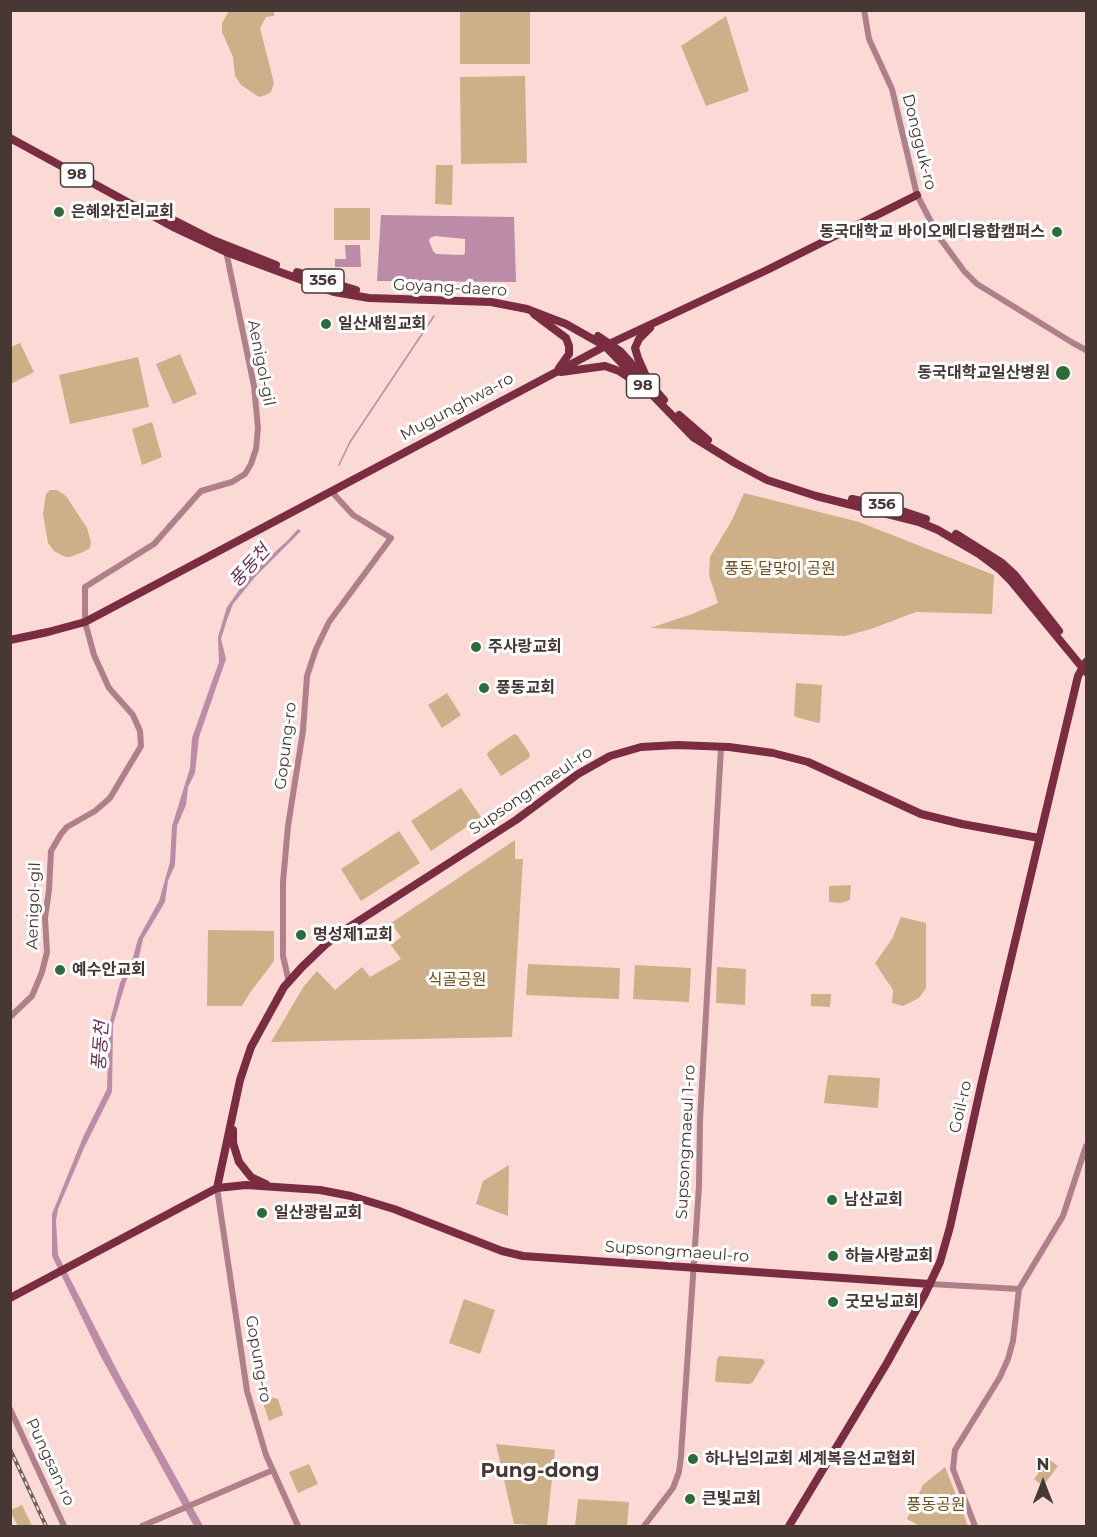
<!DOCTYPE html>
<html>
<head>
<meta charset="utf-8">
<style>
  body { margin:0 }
  #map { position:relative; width:1097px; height:1537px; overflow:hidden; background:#fbdad5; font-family:Montserrat,sans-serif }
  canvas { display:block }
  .frame { position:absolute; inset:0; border:12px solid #473835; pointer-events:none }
  .north { position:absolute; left:1013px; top:1453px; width:60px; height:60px; -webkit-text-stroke:4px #fff; paint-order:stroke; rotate:0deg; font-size:16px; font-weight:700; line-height:24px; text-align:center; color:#473835 }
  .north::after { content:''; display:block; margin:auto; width:21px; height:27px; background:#473835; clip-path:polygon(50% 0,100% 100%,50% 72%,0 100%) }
</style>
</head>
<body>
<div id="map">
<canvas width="1097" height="1537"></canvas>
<div class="frame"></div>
<div class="north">N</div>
</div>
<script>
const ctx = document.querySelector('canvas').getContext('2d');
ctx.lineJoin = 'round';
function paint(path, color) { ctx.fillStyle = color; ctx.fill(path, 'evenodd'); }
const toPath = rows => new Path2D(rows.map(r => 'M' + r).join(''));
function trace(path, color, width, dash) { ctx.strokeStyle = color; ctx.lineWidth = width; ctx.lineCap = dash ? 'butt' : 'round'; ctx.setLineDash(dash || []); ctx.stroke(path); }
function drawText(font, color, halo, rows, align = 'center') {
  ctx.font = font + ' Montserrat,"Noto Sans KR",sans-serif'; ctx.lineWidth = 6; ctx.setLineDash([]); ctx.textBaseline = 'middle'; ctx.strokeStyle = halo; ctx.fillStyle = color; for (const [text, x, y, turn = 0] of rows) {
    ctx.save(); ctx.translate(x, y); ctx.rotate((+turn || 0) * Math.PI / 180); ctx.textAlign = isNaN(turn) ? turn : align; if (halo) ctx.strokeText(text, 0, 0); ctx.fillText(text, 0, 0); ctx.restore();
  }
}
const green = toPath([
  [229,11,274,11,274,16,266,17,260,28,274,83,271,92,266,95,259,97,241,85,235,76,233,57,222,32,222,23],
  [460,11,530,11,530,64,460,64],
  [726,16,749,91,706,106,681,46],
  [525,76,527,163,461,164,460,77],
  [436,165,453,165,452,205,435,204],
  [334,208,370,208,370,240,334,240],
  [20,343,34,372,11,384,11,347],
  [180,354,197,394,173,404,156,364],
  [138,357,149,407,70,424,59,375],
  [152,422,162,457,142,465,132,429],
  [50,490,57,490,66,496,87,528,91,542,90,548,83,552,70,557,65,557,54,551,48,543,43,514,46,494],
  [744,493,859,522,994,575,992,614,916,612,871,629,845,636,650,628,692,614,718,603,709,575,710,557,732,520],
  [796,683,822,685,820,722,818,723,796,717,794,715],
  [447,693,461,715,442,728,428,705],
  [514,734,517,735,530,754,529,758,501,776,487,755,488,752],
  [461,788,481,817,431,851,411,821],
  [399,831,420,863,361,901,341,869],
  [515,840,515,859,523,859,512,1037,271,1042,304,986,317,971,335,990,362,967,370,977,401,959,391,945,401,937,391,923],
  [851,885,850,900,841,903,829,902,829,886],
  [901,917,926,923,926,988,919,998,903,1006,892,1003,893,990,875,963,892,939],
  [208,930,274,931,274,961,249,994,242,1006,207,1006],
  [528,964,620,968,619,999,526,995],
  [635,965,691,968,689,1002,633,999],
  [717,967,746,969,745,1005,716,1003],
  [811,994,831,994,830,1007,811,1006],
  [828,1075,880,1078,878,1108,824,1103],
  [509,1165,508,1216,476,1204,483,1181],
  [464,1299,495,1310,480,1354,449,1343],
  [719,1356,763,1359,765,1362,752,1383,748,1384,717,1382,715,1381,717,1359],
  [270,1397,278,1399,283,1415,269,1421,262,1400],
  [496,1444,555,1450,547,1526,514,1524],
  [1049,1459,1058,1466,1043,1486,1034,1479],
  [309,1464,318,1484,298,1493,289,1472],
  [945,1467,968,1526,920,1526,907,1519,923,1485],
  [578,1499,629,1502,627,1526,575,1526],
  [22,1505,32,1526,18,1526,11,1513,11,1510]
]);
const water = toPath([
  [381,215,514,217,516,282,377,281],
  [435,236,465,239,465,253,463,255,436,254,433,251,429,241,430,238],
  [345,245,360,245,361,267,335,267,335,259,346,259],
  [298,529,301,531,255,577,233,604,228,617,221,639,226,659,199,737,195,773,188,787,186,805,177,826,175,865,168,881,165,902,143,939,139,957,126,981,113,1025,112,1092,84,1148,58,1209,56,1221,58,1255,120,1376,203,1526,194,1526,100,1355,52,1256,52,1214,84,1135,107,1089,109,1025,120,983,133,957,138,939,159,901,170,862,172,826,190,768,192,738,219,662,218,637,227,607,250,575,288,540]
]);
const stream = toPath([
  [339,465,350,442,434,316]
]);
const minor = toPath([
  [864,10,869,39,892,89,917,195,939,237,964,271,977,284,1073,343,1086,350],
  [289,982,283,956,283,882,288,826,303,731,307,676,316,649,329,622,391,538,353,515,331,491],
  [10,1017,32,996,42,972,47,952,45,918,49,890,51,851,61,834,67,827,95,811,110,798,141,746,140,731,133,715,109,688,94,655,85,622,85,587,154,544,201,491,232,482,245,474,251,464,256,449,258,428,254,386,226,251],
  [217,1188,247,1391,266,1455,298,1526],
  [930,1284,1019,1289],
  [10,1409,64,1526],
  [142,1526,273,1470],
  [644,1526,673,1488,679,1472,681,1456,699,1186,700,1120,721,747],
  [975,1526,953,1469,955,1450,1000,1377,1008,1359,1013,1341,1019,1289,1063,1216,1086,1146]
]);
const major = toPath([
  [10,138,175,228,226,252,334,292,369,298,491,302,527,309,566,324,605,346,693,437,735,463,767,480,816,496,919,522,938,530,979,554,999,569,1011,581,1086,672],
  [146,206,213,240,276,265],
  [297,272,356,290],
  [534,314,566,338,569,346,569,354,559,368],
  [598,336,620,351,664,400],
  [561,372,605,366,619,371,634,381],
  [646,376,638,358,635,348,639,339,650,328],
  [679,415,708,440],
  [852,499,890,507,926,519],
  [956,534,1002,563,1015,575,1059,631],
  [10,640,48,632,85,622,611,343,767,270,917,195],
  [233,1130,233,1143,239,1162,251,1177,266,1184],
  [217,1188,240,1080,251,1047,284,987,302,967,326,944,346,929,516,820,578,774,610,756,641,747,677,745,729,747,773,753,808,762,921,814,962,824,1039,838],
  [10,1298,217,1188,246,1185,320,1190,351,1196,394,1209,502,1251,523,1256,930,1284],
  [789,1526,887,1363,925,1294,940,1262,950,1227,982,1081,1078,676,1086,662]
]);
const rail = toPath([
  [10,1449,46,1526]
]);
const markers = [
  [59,212,6,"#2b6d37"],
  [1057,232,6,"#2b6d37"],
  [326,324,6,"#2b6d37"],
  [1063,373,8,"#2b6d37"],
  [476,647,6,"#2b6d37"],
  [484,688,6,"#2b6d37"],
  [301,935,6,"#2b6d37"],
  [60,970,6,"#2b6d37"],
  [832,1200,6,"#2b6d37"],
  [262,1213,6,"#2b6d37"],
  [833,1256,6,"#2b6d37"],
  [833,1302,6,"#2b6d37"],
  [693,1459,6,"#2b6d37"],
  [690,1499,6,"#2b6d37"]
];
const shields = [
  [77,175,33],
  [323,281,42],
  [643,386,33],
  [882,505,42]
];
const shieldNames = [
  ["98",77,175],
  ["356",323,281],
  ["98",643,386],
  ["356",882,505]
];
const streetNames = [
  ["Dongguk-ro",919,142,76],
  ["Goyang-daero",450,288,3],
  ["Aenigol-gil",261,363,79],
  ["Mugunghwa-ro",457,407,-28],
  ["Gopung-ro",286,746,-83],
  ["Supsongmaeul-ro",531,791,-34],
  ["Aenigol-gil",34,906,-88],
  ["Goil-ro",961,1107,-77],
  ["Supsongmaeul 1-ro",686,1142,-87],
  ["Supsongmaeul-ro",677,1252,4],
  ["Gopung-ro",258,1359,80],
  ["Pungsan-ro",50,1462,65]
];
const poiNames = [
  ["은혜와진리교회",71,212],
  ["동국대학교 바이오메디융합캠퍼스",1045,232,"right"],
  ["일산새힘교회",338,324],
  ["동국대학교일산병원",1050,373,"right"],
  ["주사랑교회",488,647],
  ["풍동교회",496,688],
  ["명성제1교회",313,935],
  ["예수안교회",72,970],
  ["남산교회",844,1200],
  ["일산광림교회",274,1213],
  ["하늘사랑교회",845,1256],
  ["굿모닝교회",845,1302],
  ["하나님의교회 세계복음선교협회",705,1459],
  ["큰빛교회",702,1499]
];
const parkNames = [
  ["풍동 달맞이 공원",780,569],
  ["식골공원",457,980],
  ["풍동공원",936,1505]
];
const waterNames = [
  ["풍동천",250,566,-48],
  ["풍동천",101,1046,-86]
];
const quarterNames = [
  ["Pung-dong",540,1471]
];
paint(green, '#cdb087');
paint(water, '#bb8ba7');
trace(stream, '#bb8ba7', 1.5);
trace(minor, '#af8089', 6);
trace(major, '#7a2c41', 8);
trace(rail, '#715e5a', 4);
trace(rail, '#fff', 1.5, [4.5]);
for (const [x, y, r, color] of markers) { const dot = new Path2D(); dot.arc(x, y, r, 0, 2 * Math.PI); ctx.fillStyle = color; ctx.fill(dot); trace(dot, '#fff', 2); }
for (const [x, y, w] of shields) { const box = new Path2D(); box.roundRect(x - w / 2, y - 12, w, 24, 4.5); ctx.fillStyle = '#fff'; ctx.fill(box); trace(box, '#473835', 1.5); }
drawText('bold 15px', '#473835', null, shieldNames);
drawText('16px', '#473835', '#fff', streetNames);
drawText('bold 16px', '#473835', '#fff', poiNames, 'left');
drawText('16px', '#6f501c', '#fff', parkNames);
drawText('italic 18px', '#6a2e55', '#fff', waterNames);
drawText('bold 20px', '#473835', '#fff', quarterNames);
</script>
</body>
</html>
